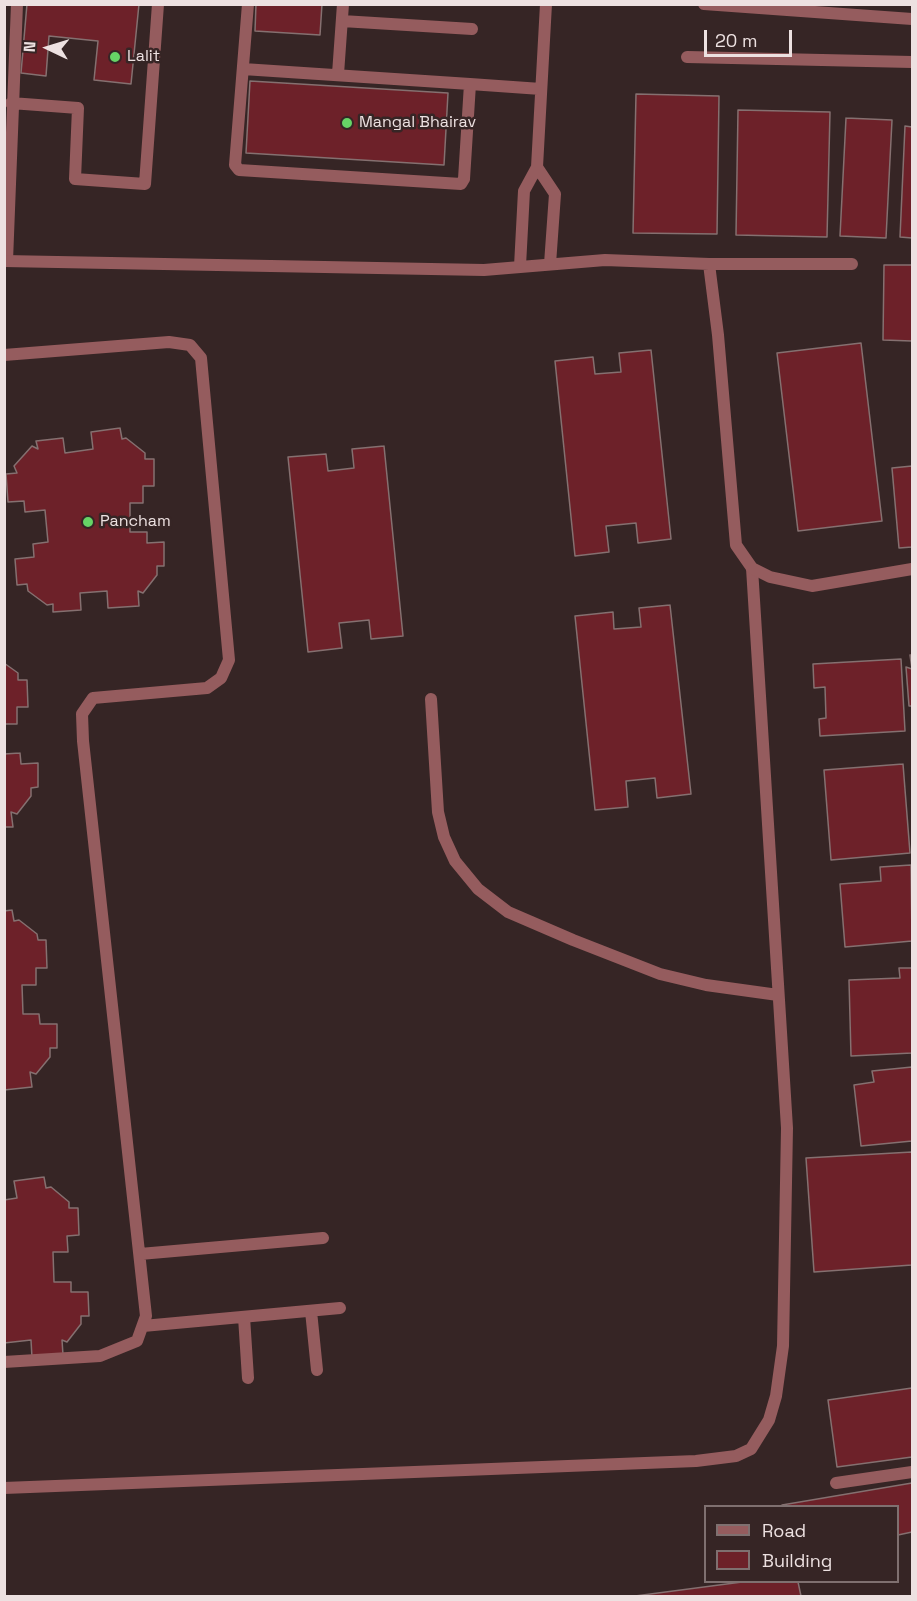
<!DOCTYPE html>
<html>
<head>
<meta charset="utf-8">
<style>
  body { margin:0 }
  #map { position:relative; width:917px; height:1601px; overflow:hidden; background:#362525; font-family:"Space Grotesk",sans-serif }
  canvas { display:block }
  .frame { position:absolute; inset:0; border:6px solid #ede1e1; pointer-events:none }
  .legend { position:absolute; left:704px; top:1505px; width:195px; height:78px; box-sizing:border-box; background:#362525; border:2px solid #7f7070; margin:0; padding:8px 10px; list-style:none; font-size:18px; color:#ede1e1 }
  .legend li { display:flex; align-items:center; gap:12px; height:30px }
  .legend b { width:30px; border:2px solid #7f7070 }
  .north { position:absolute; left:18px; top:18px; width:60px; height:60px; -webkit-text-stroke:4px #362525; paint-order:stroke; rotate:274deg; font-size:16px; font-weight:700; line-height:24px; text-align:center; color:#ede1e1 }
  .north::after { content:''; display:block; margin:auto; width:21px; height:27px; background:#ede1e1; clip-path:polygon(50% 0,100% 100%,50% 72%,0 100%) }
  .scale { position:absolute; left:704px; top:30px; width:88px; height:27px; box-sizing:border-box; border:3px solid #ede1e1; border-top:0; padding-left:8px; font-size:18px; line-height:21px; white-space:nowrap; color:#ede1e1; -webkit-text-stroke:4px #362525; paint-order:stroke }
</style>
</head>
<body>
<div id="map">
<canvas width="917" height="1601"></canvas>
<div class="frame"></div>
<ul class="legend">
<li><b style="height:8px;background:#955c5e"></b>Road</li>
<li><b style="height:16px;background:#6d2129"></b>Building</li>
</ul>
<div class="north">N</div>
<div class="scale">20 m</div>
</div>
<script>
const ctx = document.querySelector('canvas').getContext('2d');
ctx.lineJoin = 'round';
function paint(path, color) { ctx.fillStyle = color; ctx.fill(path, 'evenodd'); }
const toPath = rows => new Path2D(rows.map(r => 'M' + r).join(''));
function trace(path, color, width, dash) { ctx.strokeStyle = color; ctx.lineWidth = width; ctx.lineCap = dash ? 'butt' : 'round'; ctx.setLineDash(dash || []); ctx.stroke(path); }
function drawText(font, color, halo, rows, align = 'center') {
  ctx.font = font + ' "Space Grotesk",sans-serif'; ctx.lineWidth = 5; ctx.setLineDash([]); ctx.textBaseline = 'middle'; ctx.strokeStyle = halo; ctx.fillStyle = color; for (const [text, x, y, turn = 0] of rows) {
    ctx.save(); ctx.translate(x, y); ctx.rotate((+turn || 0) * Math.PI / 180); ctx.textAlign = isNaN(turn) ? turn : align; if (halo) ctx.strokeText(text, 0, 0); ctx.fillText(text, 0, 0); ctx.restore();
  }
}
const building = toPath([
  [27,4,139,4,131,84,94,80,98,41,49,36,46,76,21,73,27,4],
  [256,4,322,4,320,35,255,31,256,4],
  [250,81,448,93,444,165,246,153,250,81],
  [636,94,719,96,717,234,633,233,636,94],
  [738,110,830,112,827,237,736,235,738,110],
  [846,118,892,120,886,238,840,236,846,118],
  [905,126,912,127,912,238,900,237,905,126],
  [884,265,912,265,912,341,883,340,884,265],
  [861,343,882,521,798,531,777,353,861,343],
  [651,350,671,539,638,543,636,523,606,526,609,552,575,556,555,361,593,357,595,374,621,372,619,353,651,350],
  [120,428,122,439,126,438,145,453,145,459,154,459,154,486,143,486,143,503,130,503,130,532,147,532,147,543,164,542,164,566,157,566,157,575,143,593,138,591,139,606,108,608,107,591,80,593,81,610,53,612,53,604,47,605,28,591,27,584,17,585,15,559,34,557,33,544,48,542,45,510,25,512,24,501,8,502,6,474,17,473,14,466,32,446,38,449,36,441,63,438,65,453,93,449,91,432,120,428],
  [384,446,403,636,371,639,369,620,339,623,342,648,308,652,288,457,326,454,328,471,354,468,352,449,384,446],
  [912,466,912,547,899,548,892,468,912,466],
  [670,605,691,794,657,798,655,778,626,781,628,807,595,810,575,616,613,612,614,629,641,627,639,608,670,605],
  [910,655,912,655,912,706,909,706,906,667,912,669,910,655],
  [901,659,905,731,820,736,819,719,826,718,825,687,814,688,813,664,901,659],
  [4,663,18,673,18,680,27,680,28,707,17,707,17,724,4,724,4,663],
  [20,753,21,764,38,763,38,787,31,788,31,796,17,814,11,812,13,827,4,827,4,754,20,753],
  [903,764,910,853,831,860,824,770,903,764],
  [911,865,912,941,845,947,840,884,881,881,880,867,911,865],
  [12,910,14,921,19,920,37,934,38,940,46,940,47,968,36,968,36,985,22,985,23,1014,39,1014,40,1024,57,1024,57,1048,50,1048,50,1057,36,1074,30,1072,32,1087,4,1090,4,911,12,910],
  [899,968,912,968,912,1053,851,1056,849,980,900,978,899,968],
  [912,1067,912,1141,861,1146,854,1085,874,1082,872,1071,912,1067],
  [912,1152,912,1265,814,1272,806,1158,912,1152],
  [44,1177,46,1188,51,1187,69,1202,69,1208,78,1208,79,1235,67,1236,68,1252,53,1252,54,1282,71,1282,71,1292,88,1292,89,1316,81,1316,81,1324,67,1342,62,1340,63,1355,32,1358,31,1340,4,1343,4,1200,17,1198,14,1181,44,1177],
  [912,1388,912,1457,837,1467,828,1400,912,1388],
  [912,1483,912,1532,898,1535,898,1506,782,1506,782,1505,912,1483],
  [742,1582,798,1582,801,1596,635,1596,742,1582]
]);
const service = toPath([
  [11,103,78,108,75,179,145,184,158,4],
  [7,261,17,4],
  [431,699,438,812,444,837,455,861,478,889,508,912,573,940,660,974,706,985,778,995],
  [4,1488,696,1461,736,1456,751,1449,769,1420,776,1396,783,1346,787,1128,752,568]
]);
const minor = toPath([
  [248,4,235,165,239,170,461,184,464,179,470,84,541,89],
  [704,4,912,19],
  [342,21,472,29],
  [687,57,912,62],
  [243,69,470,84],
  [338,74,343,4],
  [537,167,546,4],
  [4,261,484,270,605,260,709,264,852,264],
  [709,264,718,335,736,545,752,568,770,577,812,586,912,569],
  [520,266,524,191,537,167,555,194,550,264],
  [4,355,169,342,190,345,201,358,229,660,221,678,207,688,93,698,82,714,83,741,146,1316,137,1341,100,1356,4,1362],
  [140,1254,323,1238],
  [311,1311,317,1370],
  [244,1317,248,1378],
  [143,1326,340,1308],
  [836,1483,912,1472]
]);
const markers = [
  [115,57,6,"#66d466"],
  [347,123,6,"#66d466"],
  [88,522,6,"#66d466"]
];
const poiNames = [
  ["Lalit",127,57],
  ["Mangal Bhairav",359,123],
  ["Pancham",100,522]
];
paint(building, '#6d2129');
trace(building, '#857070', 1.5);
trace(service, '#955c5e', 12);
trace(minor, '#955c5e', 12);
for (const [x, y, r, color] of markers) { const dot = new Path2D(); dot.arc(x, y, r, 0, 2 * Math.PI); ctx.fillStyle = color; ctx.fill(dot); trace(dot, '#362525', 2); }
drawText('16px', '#ede1e1', '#362525', poiNames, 'left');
</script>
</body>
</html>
